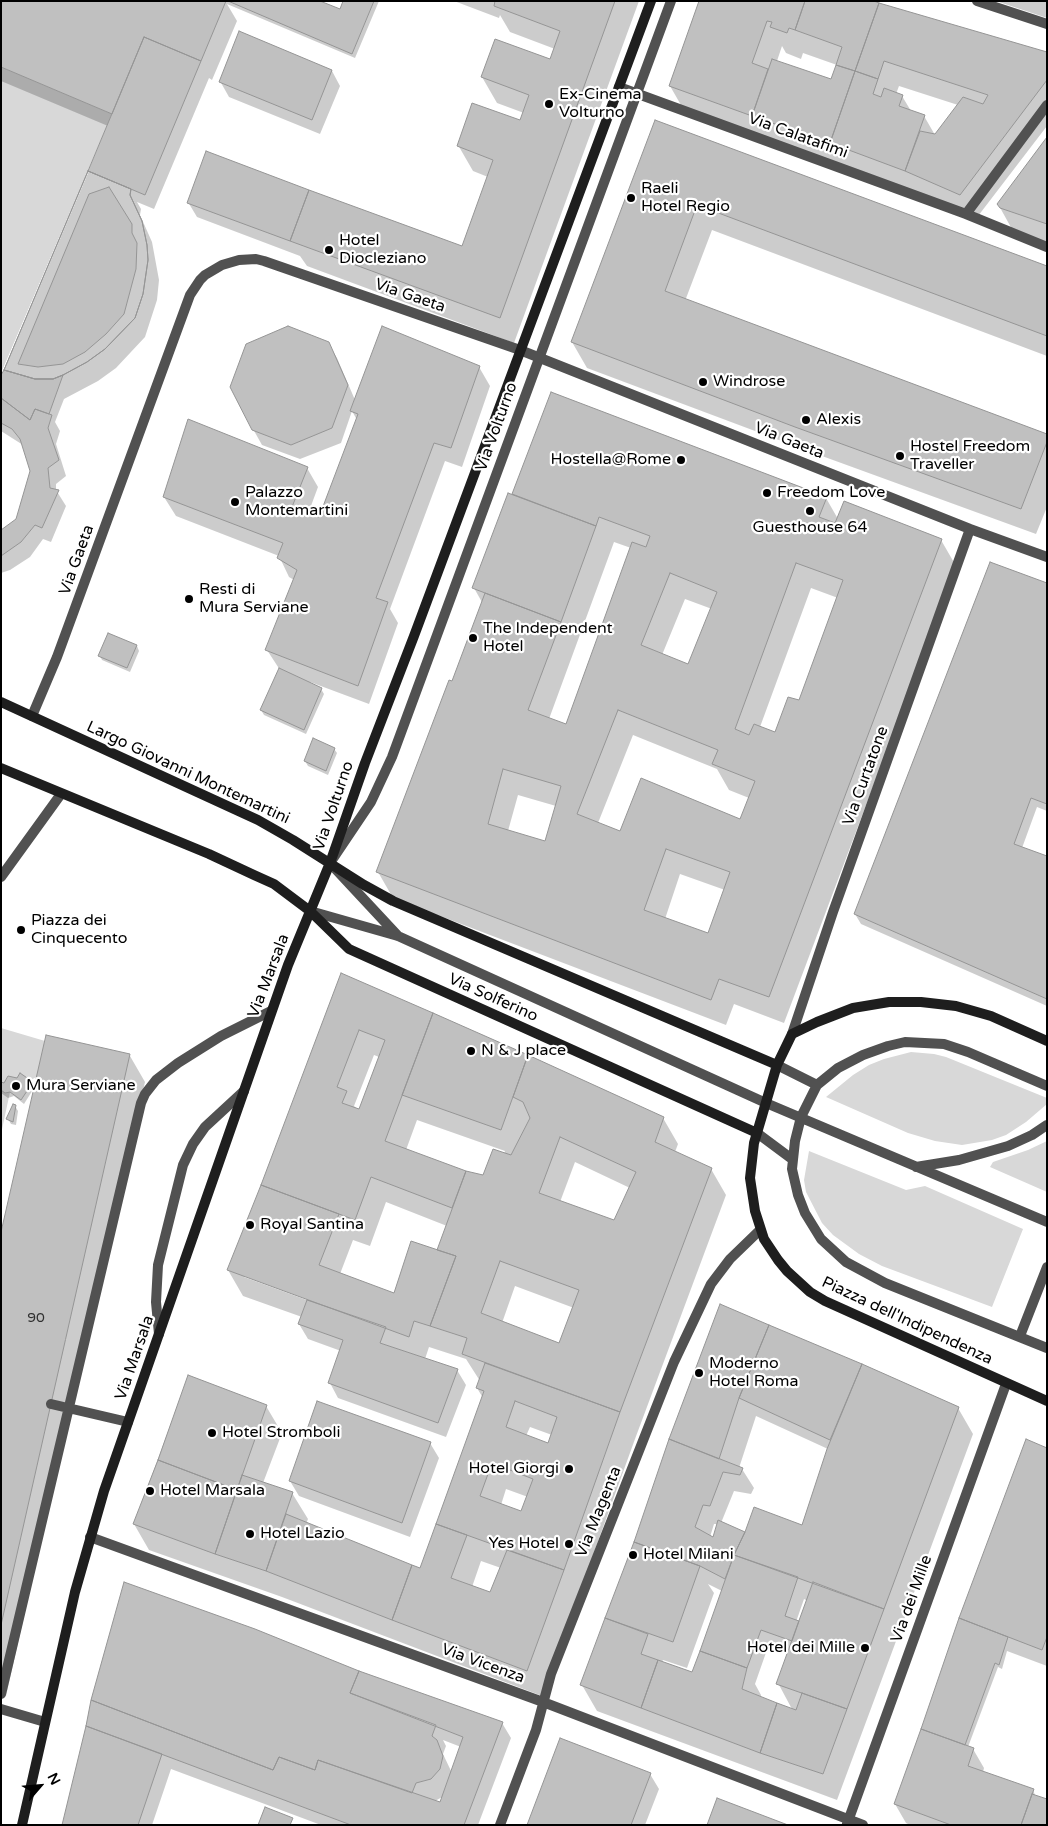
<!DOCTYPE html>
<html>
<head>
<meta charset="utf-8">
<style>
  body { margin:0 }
  #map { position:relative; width:1048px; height:1826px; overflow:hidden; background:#fff; font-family:"Varela Round",sans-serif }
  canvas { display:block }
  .frame { position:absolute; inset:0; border:2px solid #000; pointer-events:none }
  .north { position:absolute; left:15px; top:1761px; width:50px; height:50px; -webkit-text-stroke:4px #fff; paint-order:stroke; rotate:63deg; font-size:14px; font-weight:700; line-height:20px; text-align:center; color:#000 }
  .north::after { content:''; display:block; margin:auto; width:18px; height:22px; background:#000; clip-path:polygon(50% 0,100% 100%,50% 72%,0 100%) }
</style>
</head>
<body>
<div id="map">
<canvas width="1048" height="1826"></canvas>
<div class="frame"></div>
<div class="north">N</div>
</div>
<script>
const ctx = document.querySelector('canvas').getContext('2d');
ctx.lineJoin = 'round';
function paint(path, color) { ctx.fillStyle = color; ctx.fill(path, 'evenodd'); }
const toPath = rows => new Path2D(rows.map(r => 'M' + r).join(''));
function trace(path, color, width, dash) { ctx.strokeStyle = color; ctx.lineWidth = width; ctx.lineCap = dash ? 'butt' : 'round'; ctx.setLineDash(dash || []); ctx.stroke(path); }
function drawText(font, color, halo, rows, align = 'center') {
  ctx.font = font + ' "Varela Round",sans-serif'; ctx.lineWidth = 4.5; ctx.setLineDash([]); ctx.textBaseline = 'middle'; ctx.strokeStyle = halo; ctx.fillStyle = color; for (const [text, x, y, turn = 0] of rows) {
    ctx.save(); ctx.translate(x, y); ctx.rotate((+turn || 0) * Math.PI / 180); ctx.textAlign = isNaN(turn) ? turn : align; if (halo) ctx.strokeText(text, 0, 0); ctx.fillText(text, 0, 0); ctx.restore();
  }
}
const green = toPath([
  [1,67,112,114,1,373],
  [1,1028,45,1041,38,1076,10,1092,1,1134],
  [911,1052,934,1054,946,1057,1047,1098,1047,1104,1026,1122,1006,1135,992,1140,962,1145,935,1141,908,1133,826,1097,853,1075,869,1065,884,1059],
  [1047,1141,1047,1192,990,1167,993,1162,1028,1150],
  [809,1151,906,1190,925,1186,1023,1229,992,1307,882,1266,859,1254,833,1235,822,1223,806,1192,804,1180]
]);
const shadow = toPath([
  [1,1,317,1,340,11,344,1,379,1,355,58,227,4,237,21,212,80,209,78,154,209,137,202,141,209,140,215,152,242,159,280,157,300,145,337,116,368,98,381,64,399,55,422,60,431,56,444,66,476,56,484,56,490,66,506,51,542,43,539,30,557,10,570,1,573,1,531,17,520,31,471,23,445,1,431,1,378,108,126,1,81],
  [454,1,639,1,514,343,307,266,300,256,197,217,188,202,462,248,488,177,473,171,458,145,521,122,524,113,497,103,482,77,551,61,555,49,510,32,500,15,499,18],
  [700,1,1047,53,1047,126,975,220,685,112,670,86],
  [782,46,786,53,801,59,803,53,837,65,831,81,777,61],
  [899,86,958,105,935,135,924,116,911,111,902,96,896,94],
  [996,1,1047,1,1047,18],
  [332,71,340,86,320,134,229,97,220,81],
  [656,121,1047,268,1047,356,712,230,685,301,1047,435,1047,507,1036,534,811,452,587,368,572,342],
  [1047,140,1047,244,1013,231,998,204],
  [328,343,337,358,355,400,479,367,490,386,462,467,445,461,390,609,398,623,369,704,310,682,309,684,321,689,324,694,306,734,264,715,261,710,280,670,267,650,294,580,289,577,279,556,176,516,164,497,307,468,318,487,308,514,320,519,357,420,352,411,341,443,300,459,262,445,253,429],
  [552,393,826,498,838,519,941,540,956,566,784,1023,734,1004,726,1025,393,898,378,872,483,604,474,588,513,496],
  [614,542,631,548,567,725,549,719],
  [811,588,838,598,799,702,776,734,760,727],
  [685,599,712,609,688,666,662,655],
  [633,735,717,769,729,790,749,798,740,820,621,833,598,823],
  [518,795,556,806,546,842,508,831],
  [680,874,725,890,709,934,665,919],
  [1047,585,1047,811,1037,807,1022,848,1047,858,1047,1006,861,924,855,914],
  [109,634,137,646,139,651,130,672,102,660,100,656],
  [334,749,337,753,328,775,308,766,305,761],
  [342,975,528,1056,663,1118,678,1144,675,1152,711,1169,726,1195,635,1439,542,1696,282,1597,149,1550,134,1524,188,1377,266,1406,282,1433,263,1483,292,1493,308,1519,306,1524,421,1570,483,1398,477,1388,480,1381,466,1359,429,1347,425,1359,457,1370,466,1385,446,1437,338,1398,330,1383,341,1351,308,1339,299,1324,302,1317,243,1296,228,1270,285,1128],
  [374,1055,379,1057,359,1111,354,1106],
  [417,1120,505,1151,504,1154,483,1176,465,1172,406,1150],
  [575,1162,630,1188,615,1222,560,1202],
  [386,1202,447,1226,437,1251,395,1295,340,1274,353,1240,370,1246],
  [244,1275,343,1311,342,1313,244,1277],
  [515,1286,574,1308,560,1345,502,1323],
  [530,1427,552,1435,549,1444,526,1436],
  [506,1489,528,1497,522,1513,501,1505],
  [481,1561,501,1568,491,1594,472,1587],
  [130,1056,145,1082,6,1696,1,1695,1,1237],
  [1,1083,32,1083,34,1088,24,1104,14,1096,8,1098,1,1093],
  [15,1106,18,1111,16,1125,11,1124,8,1119],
  [768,1327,862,1365,958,1408,973,1434,837,1800,597,1711,582,1685,635,1542],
  [756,1416,828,1449,803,1527,746,1534,721,1523,734,1491,751,1494,754,1488,742,1469,739,1468],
  [714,1524,718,1524,714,1539,710,1537],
  [708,1584,722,1591,693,1673,662,1662,663,1660,687,1668,714,1593],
  [804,1599,808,1601,800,1623,796,1622],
  [769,1644,789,1651,778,1683,793,1711,761,1698,761,1695,755,1684],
  [1027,1441,1047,1450,1047,1666,1007,1651,1002,1669,998,1667,968,1747,973,1749,984,1768,983,1772,1033,1790,1047,1825,910,1825,906,1823,895,1804,960,1619],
  [430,1443,439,1458,410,1537,299,1496,290,1481],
  [358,1672,502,1723,511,1738,478,1825,321,1825,171,1769,152,1825,63,1825,93,1700],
  [443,1740,461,1747,452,1773,443,1754,446,1746],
  [444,1796,441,1803,435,1801],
  [650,1774,659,1789,645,1825,529,1825]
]);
const building = toPath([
  [1,1,226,1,201,61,144,37,112,114,1,67,1,1],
  [228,1,320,1,340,9,343,1,374,1,352,54,228,1],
  [495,1,615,1,500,318,290,241,309,190,462,246,493,160,457,146,472,103,520,120,529,95,481,77,495,39,550,59,560,31,494,6,495,1],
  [699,1,805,1,795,30,789,28,787,33,770,27,772,22,767,21,752,63,768,69,752,116,669,86,699,1],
  [805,1,874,1,879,3,855,71,836,65,842,47,795,30,805,1],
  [879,3,1047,52,1047,80,960,195,905,171,920,131,935,134,963,97,983,104,988,95,884,61,878,79,855,71,879,3],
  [239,31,332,70,312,120,219,82,239,31],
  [144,37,201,61,145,195,88,171,144,37],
  [772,59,831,79,836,65,855,71,830,143,752,116,772,59],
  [855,71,878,79,873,94,881,97,884,88,903,95,899,106,925,115,905,171,830,143,855,71],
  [655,120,1047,266,1047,336,697,205,665,291,1047,434,1047,442,1021,509,795,427,571,342,655,120],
  [1047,137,1047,224,1000,208,997,204,1047,137],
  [206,151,309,190,290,241,187,203,206,151],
  [88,171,131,189,130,195,142,221,147,245,148,260,143,294,135,318,105,349,87,362,63,375,53,379,35,379,4,370,88,171],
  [109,187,132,224,132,233,137,243,136,269,124,314,106,334,85,352,63,364,38,367,18,364,89,194,109,187],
  [88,171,131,189,130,195,142,221,147,245,148,260,143,294,135,318,105,349,87,362,63,375,53,379,35,379,4,370,88,171],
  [288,326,329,342,348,385,332,428,291,445,252,430,230,387,246,344,288,326],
  [382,326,480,366,451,448,434,443,376,598,388,602,358,686,265,650,297,570,277,558,283,543,163,497,188,419,308,467,292,507,319,517,358,414,350,411,382,326],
  [4,370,35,379,53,379,63,375,49,414,35,409,30,420,1,398,1,375,4,370],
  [551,392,827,497,819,517,835,523,844,501,942,539,769,997,719,979,711,1000,376,872,449,680,452,681,485,593,561,622,528,710,566,724,632,542,646,547,650,536,599,517,596,526,512,494,551,392],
  [796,563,843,580,799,700,788,697,775,732,754,724,749,735,735,729,796,563],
  [670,573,717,592,688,664,641,645,670,573],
  [618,710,718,750,712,764,755,781,740,819,641,778,620,831,577,814,618,710],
  [503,769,561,786,545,841,488,824,503,769],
  [666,849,730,872,708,933,644,910,666,849],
  [1,398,30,420,35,409,52,415,48,428,59,460,48,468,50,488,59,490,42,528,35,525,21,542,1,556,1,530,16,519,30,471,20,439,12,429,1,423,1,398],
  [508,493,596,526,561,622,472,588,508,493],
  [990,562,1047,583,1047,804,1031,798,1014,844,1047,856,1047,999,854,914,990,562],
  [108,633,137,645,127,668,98,656,108,633],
  [279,668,322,688,304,730,260,710,279,668],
  [313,738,335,748,326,771,304,761,313,738],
  [341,973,433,1013,385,1141,466,1171,452,1208,371,1177,355,1220,261,1185,341,973],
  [359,1030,385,1040,359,1109,342,1103,347,1091,337,1087,359,1030],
  [433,1013,528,1055,501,1130,402,1095,433,1013],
  [46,1035,130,1054,1,1625,1,1232,46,1035],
  [528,1055,664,1117,655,1142,712,1168,620,1412,462,1354,467,1338,430,1326,456,1256,437,1250,466,1171,483,1175,493,1149,511,1155,530,1118,523,1102,513,1097,528,1055],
  [560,1137,636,1172,614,1220,539,1193,560,1137],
  [500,1261,579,1290,559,1343,481,1313,500,1261],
  [20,1073,33,1082,21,1100,10,1092,5,1093,1,1090,1,1082,4,1083,8,1076,17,1078,20,1073],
  [13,1104,16,1105,13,1122,6,1119,13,1104],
  [261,1185,339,1214,319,1265,394,1293,411,1241,456,1256,430,1326,414,1321,409,1337,227,1270,261,1185],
  [307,1300,386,1327,380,1343,458,1369,438,1423,328,1383,343,1340,298,1324,307,1300],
  [720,1304,769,1325,739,1398,719,1459,669,1439,720,1304],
  [769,1325,862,1364,830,1440,739,1398,769,1325],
  [485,1363,620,1412,564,1570,436,1524,484,1391,476,1388,485,1363],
  [515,1401,557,1417,548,1443,506,1427,515,1401],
  [492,1463,533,1479,521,1511,480,1496,492,1463],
  [862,1364,959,1407,884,1609,734,1555,745,1532,754,1507,802,1525,827,1449,862,1364],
  [188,1375,267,1405,237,1490,158,1460,188,1375],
  [317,1401,431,1442,402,1523,289,1481,317,1401],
  [669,1439,743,1468,740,1475,723,1472,710,1506,703,1505,695,1527,713,1537,718,1520,745,1532,734,1555,725,1579,700,1566,634,1542,669,1439],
  [1026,1439,1047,1448,1047,1637,1042,1650,959,1618,1026,1439],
  [158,1460,237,1490,215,1554,133,1524,158,1460],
  [242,1475,293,1492,266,1571,215,1554,242,1475],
  [286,1514,412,1565,392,1620,266,1571,286,1514],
  [436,1524,467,1535,451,1578,490,1592,507,1550,564,1570,527,1671,392,1620,412,1565,420,1568,436,1524],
  [634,1542,700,1566,673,1642,605,1618,634,1542],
  [734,1555,798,1577,785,1616,799,1621,792,1641,761,1630,747,1668,700,1651,734,1555],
  [124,1582,255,1629,359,1671,350,1693,436,1725,432,1736,437,1740,443,1756,440,1769,431,1779,416,1783,412,1793,318,1760,315,1770,279,1757,273,1770,91,1700,124,1582],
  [813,1582,884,1609,847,1709,776,1684,813,1582],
  [605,1618,648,1634,641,1654,658,1660,641,1708,580,1685,605,1618],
  [959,1618,1008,1637,999,1665,995,1663,965,1745,921,1729,959,1618],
  [700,1651,747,1668,742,1689,777,1703,760,1753,641,1708,658,1660,692,1672,700,1651],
  [359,1671,503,1722,464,1825,351,1825,86,1726,91,1700,273,1770,279,1757,315,1770,318,1760,440,1802,463,1737,350,1693,359,1671],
  [802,1693,847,1709,823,1774,760,1753,777,1703,796,1710,802,1693],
  [86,1726,162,1754,138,1825,62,1825,86,1726],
  [921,1729,974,1748,968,1766,1034,1789,1021,1825,951,1825,894,1804,921,1729],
  [560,1738,651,1773,631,1825,527,1825,560,1738],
  [1032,1794,1047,1799,1047,1825,1021,1825,1032,1794],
  [717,1798,788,1825,707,1825,717,1798],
  [265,1807,293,1818,290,1825,258,1825,265,1807]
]);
const lane = toPath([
  [1,877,61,794],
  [310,911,398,936,766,1103,1047,1222],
  [398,936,330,863,371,802,392,757,671,1],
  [777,1065,817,1085],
  [1047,1086,968,1052,944,1044,905,1042,888,1046,863,1055,838,1068,817,1085,801,1117,795,1141,792,1169,798,1195,805,1213,821,1239,846,1262,885,1283,1047,1348],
  [757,1133,792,1159],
  [916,1167,959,1160,1008,1146,1032,1135,1047,1125],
  [159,1334,156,1302,158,1265,183,1165,193,1144,205,1127,244,1091],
  [1020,1336,1047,1267],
  [51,1404,128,1422],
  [1,1694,141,1103,145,1094,156,1080,178,1063,221,1036,271,1011],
  [1,1709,45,1722]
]);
const street = toPath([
  [977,1,1047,24],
  [619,87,966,214,1047,247],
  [966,214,1047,105],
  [32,716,57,657,190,295,200,280,205,275,222,265,239,260,256,259,264,261,520,350,970,529,1047,557],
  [792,1034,833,912,970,529],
  [90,1537,543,1702,863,1825],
  [847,1824,1006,1384],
  [500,1825,536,1730,551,1674,674,1362,711,1284,730,1259,760,1230]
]);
const secondary = toPath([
  [1,702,258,820,293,840,364,885,393,901,777,1065],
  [1,768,209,854,254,875,274,884,310,911,349,949,757,1133],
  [1047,1041,991,1016,956,1006,921,1002,889,1002,853,1008,817,1022,792,1034,777,1065,754,1143,750,1178,755,1211,764,1239,778,1260,787,1271,810,1292,825,1301,1047,1401],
  [22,1825,75,1592,104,1491,288,965,330,863,365,763,414,636,651,1]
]);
const markers = [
  [549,104,5,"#000"],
  [631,198,5,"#000"],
  [329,250,5,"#000"],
  [703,382,5,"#000"],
  [806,420,5,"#000"],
  [900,456,5,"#000"],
  [681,460,5,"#000"],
  [767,493,5,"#000"],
  [235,502,5,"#000"],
  [810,511,5,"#000"],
  [189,599,5,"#000"],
  [473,638,5,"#000"],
  [21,930,5,"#000"],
  [471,1051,5,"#000"],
  [16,1086,5,"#000"],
  [250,1225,5,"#000"],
  [699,1373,5,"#000"],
  [212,1433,5,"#000"],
  [569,1469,5,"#000"],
  [150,1491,5,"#000"],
  [250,1534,5,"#000"],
  [569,1544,5,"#000"],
  [633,1555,5,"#000"],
  [865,1648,5,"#000"]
];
const numberNames = [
  ["90",36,1318]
];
const poiNames = [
  ["Ex-Cinema",559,95],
  ["Volturno",559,113],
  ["Raeli",641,189],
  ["Hotel Regio",641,207],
  ["Hotel",339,241],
  ["Diocleziano",339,259],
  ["Windrose",713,382],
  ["Alexis",816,420],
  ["Hostel Freedom",910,447],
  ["Traveller",910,465],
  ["Hostella@Rome",671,460,"right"],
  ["Palazzo",245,493],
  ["Montemartini",245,511],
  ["Freedom Love",777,493],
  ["Guesthouse 64",810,528,"center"],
  ["Resti di",199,590],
  ["Mura Serviane",199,608],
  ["The Independent",483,629],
  ["Hotel",483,647],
  ["Piazza dei",31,921],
  ["Cinquecento",31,939],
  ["N & J place",481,1051],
  ["Mura Serviane",26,1086],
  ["Royal Santina",260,1225],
  ["Moderno",709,1364],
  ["Hotel Roma",709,1382],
  ["Hotel Stromboli",222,1433],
  ["Hotel Giorgi",559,1469,"right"],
  ["Hotel Marsala",160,1491],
  ["Hotel Lazio",260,1534],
  ["Yes Hotel",559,1544,"right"],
  ["Hotel Milani",643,1555],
  ["Hotel dei Mille",855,1648,"right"]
];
const streetNames = [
  ["Via Calatafimi",798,136,20],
  ["Via Gaeta",410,296,19],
  ["Via Volturno",497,427,-70],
  ["Via Gaeta",789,441,22],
  ["Via Gaeta",77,560,-70],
  ["Largo Giovanni Montemartini",188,773,25],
  ["Via Curtatone",866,776,-70],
  ["Via Volturno",334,806,-71],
  ["Via Marsala",269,976,-69],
  ["Via Solferino",493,998,24],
  ["Piazza dell'Indipendenza",907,1321,25],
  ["Via Marsala",135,1358,-71],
  ["Via Magenta",599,1512,-68],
  ["Via dei Mille",912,1599,-70],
  ["Via Vicenza",483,1664,20]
];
paint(green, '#d8d8d8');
paint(shadow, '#0003');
paint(building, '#c0c0c0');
trace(building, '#959595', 1);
trace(lane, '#515151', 10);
trace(street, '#515151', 10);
trace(secondary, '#1e1e1e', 10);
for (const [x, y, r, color] of markers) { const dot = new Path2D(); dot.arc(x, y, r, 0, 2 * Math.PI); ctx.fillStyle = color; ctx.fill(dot); trace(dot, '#fff', 2); }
drawText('14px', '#303030', null, numberNames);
drawText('16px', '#000', '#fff', poiNames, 'left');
drawText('16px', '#000', '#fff', streetNames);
</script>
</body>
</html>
